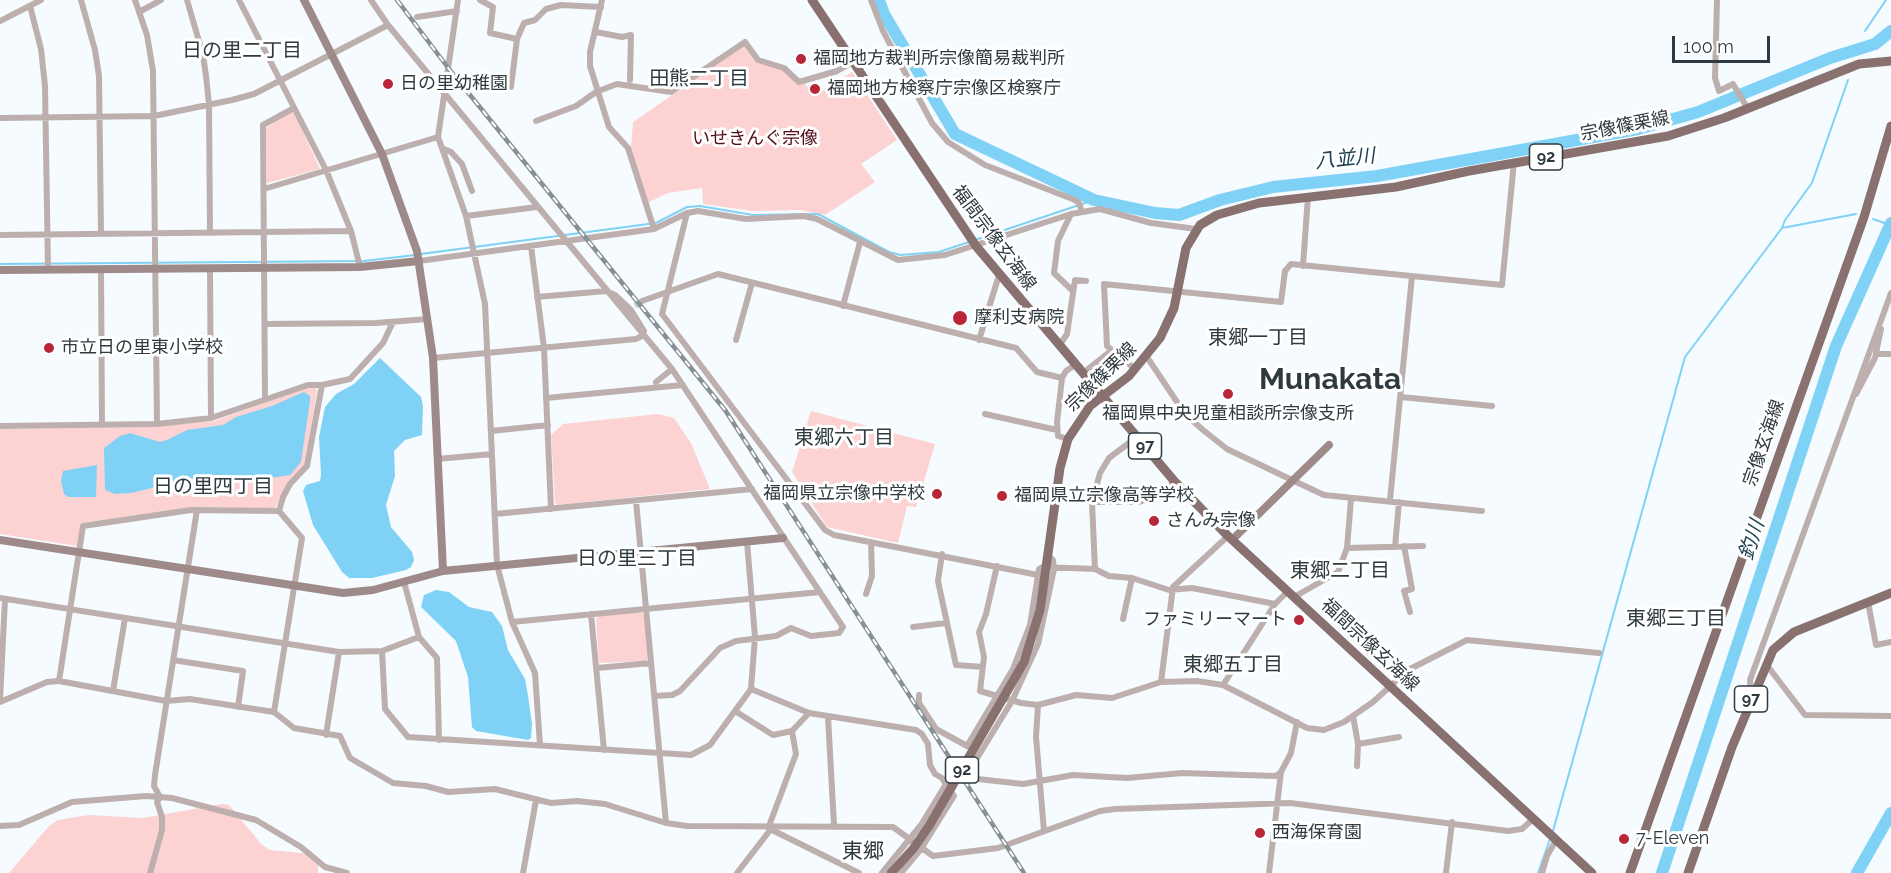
<!DOCTYPE html>
<html>
<head>
<meta charset="utf-8">
<style>
  body { margin:0 }
  #map { position:relative; width:1891px; height:873px; overflow:hidden; background:#f5fbfe; font-family:Raleway,sans-serif }
  canvas { display:block }
  .scale { position:absolute; left:1672px; top:36px; width:98px; height:27px; box-sizing:border-box; border:3px solid #2e3a3f; border-top:0; padding-left:8px; font-size:18px; line-height:21px; white-space:nowrap; color:#2e3a3f; -webkit-text-stroke:4px #fff; paint-order:stroke }
</style>
</head>
<body>
<div id="map">
<canvas width="1891" height="873"></canvas>
<div class="scale">100 m</div>
</div>
<script>
const ctx = document.querySelector('canvas').getContext('2d');
ctx.lineJoin = 'round';
function paint(path, color) { ctx.fillStyle = color; ctx.fill(path, 'evenodd'); }
const toPath = rows => new Path2D(rows.map(r => 'M' + r).join(''));
function trace(path, color, width, dash) { ctx.strokeStyle = color; ctx.lineWidth = width; ctx.lineCap = dash ? 'butt' : 'round'; ctx.setLineDash(dash || []); ctx.stroke(path); }
function drawText(font, color, halo, rows, align = 'center') {
  ctx.font = font + ' Raleway,"Noto Sans JP",sans-serif'; ctx.lineWidth = 6; ctx.setLineDash([]); ctx.textBaseline = 'middle'; ctx.strokeStyle = halo; ctx.fillStyle = color; for (const [text, x, y, turn = 0] of rows) {
    ctx.save(); ctx.translate(x, y); ctx.rotate((+turn || 0) * Math.PI / 180); ctx.textAlign = isNaN(turn) ? turn : align; if (halo) ctx.strokeText(text, 0, 0); ctx.fillText(text, 0, 0); ctx.restore();
  }
}
const green = toPath([
  [745,45,756,61,785,71,801,85,805,83,813,97,852,72,897,140,861,164,875,182,825,215,800,210,753,211,703,204,702,188,668,193,647,203,631,148,633,122],
  [291,112,295,114,320,169,267,183,266,128],
  [308,387,315,387,317,391,305,466,280,497,275,509,199,507,81,523,77,546,0,534,0,429,148,427,214,421],
  [811,411,935,444,916,507,907,506,898,543,827,527,792,472],
  [658,414,674,418,691,443,710,489,557,505,555,502,551,435,563,424],
  [641,612,644,615,648,658,646,661,599,663,596,619,598,616],
  [222,804,229,805,262,845,270,850,311,854,318,863,318,873,9,873,49,826,58,820,89,815,143,818]
]);
const water = toPath([
  [380,358,421,397,423,406,422,435,405,440,394,451,395,476,386,505,391,527,412,552,414,560,411,567,406,570,372,578,349,578,342,572,313,525,303,491,306,485,320,481,321,475,319,437,325,407,336,394,354,384],
  [304,392,310,396,310,401,301,462,290,475,271,478,194,478,131,493,115,494,105,490,104,448,120,436,130,433,160,442,167,440,187,430,223,425,236,417,272,406],
  [97,465,96,497,68,497,64,494,61,481,63,471],
  [436,590,449,592,469,607,492,612,502,626,508,650,525,679,528,696,532,724,531,738,528,740,476,731,472,727,468,677,456,641,421,607,424,595]
]);
const stream = toPath([
  [1865,31,1886,0],
  [1873,219,1890,225],
  [1782,228,1856,214],
  [975,240,1094,200],
  [421,254,656,223,687,207,700,206,753,215,818,214,889,252,900,255,939,252,969,242],
  [0,264,364,261,415,255],
  [1553,831,1685,357,1782,228,1785,220,1812,183,1848,80],
  [1538,873,1550,839]
]);
const river = toPath([
  [879,0,884,14,955,134,1094,200,1155,213,1179,215,1220,200,1273,187,1377,176,1638,129,1698,112,1830,58,1875,44,1891,31],
  [1662,873,1836,346,1891,223],
  [1857,873,1891,813]
]);
const streetTunnel = toPath([
  [635,306,642,301]
]);
const street = toPath([
  [81,0,95,50,99,76,101,233],
  [135,0,147,35,153,71,157,424],
  [187,0,203,55,206,76,209,104,210,233],
  [239,0,326,170,351,231,360,267],
  [371,0,388,25,672,369,843,627,839,633,811,636,791,628,776,636,736,641,720,648,680,691,672,695,655,696],
  [458,0,438,137,466,216,485,304,497,565,512,622,535,673,540,745],
  [480,0,493,7,490,33,517,39],
  [602,0,590,52,590,66,609,127,628,148,654,229],
  [871,0,883,31,932,123,948,142,985,165,1075,200,1079,203,1082,212],
  [1717,0,1715,78,1719,91,1733,84,1748,109],
  [30,6,41,49,45,86,48,270],
  [139,12,161,0],
  [417,17,457,11],
  [0,21,41,0],
  [596,32,622,37,631,35,630,80],
  [511,87,517,39,524,23,535,20,546,9,561,5,601,7],
  [0,118,154,116,232,100,254,94,388,25],
  [536,121,576,106,596,92,617,84,671,92,745,42,758,60,784,68,799,82,837,71,853,62],
  [444,149,451,152,462,164,472,191],
  [264,189,438,137],
  [687,213,662,314,825,530,834,535,1038,575],
  [1071,214,1058,241,1054,273,1073,291],
  [466,216,537,207],
  [0,235,351,231],
  [531,246,544,348,551,509],
  [419,261,654,229,687,213,698,211,746,219,804,216,817,219,898,260,945,255,1071,214,1100,209,1151,223,1196,229],
  [1303,266,1308,196],
  [210,269,211,418],
  [101,270,102,425],
  [537,297,606,291,615,295,631,310,644,331],
  [642,301,718,274,1016,348,1037,372,1062,378],
  [843,306,860,242],
  [265,324,376,323,428,319],
  [736,340,752,283],
  [979,340,999,275],
  [1059,346,1067,334,1075,280,1086,281],
  [1876,354,1891,354],
  [1147,357,1185,414,1203,430,1227,449,1292,480,1324,495,1482,511],
  [433,358,636,339,644,335],
  [1135,369,1107,346,1104,284,1281,302,1285,271,1291,264,1502,285,1514,162],
  [1083,373,1112,350],
  [656,382,672,369],
  [1856,394,1875,358,1881,329],
  [1401,397,1492,406],
  [546,398,683,385],
  [265,399,263,125,294,108],
  [985,414,1057,430],
  [0,426,157,424,211,418,308,385,322,385,350,379,383,343,393,322],
  [491,431,548,425],
  [1068,439,1058,436,1057,422,1062,378,1066,371,1075,365],
  [437,459,492,454],
  [1056,490,1092,502,1139,502,1158,495,1175,482],
  [1351,499,1347,548,1423,546],
  [1390,500,1412,276],
  [636,501,666,823],
  [279,511,283,497,290,484,307,466,322,385],
  [495,514,752,489],
  [1404,546,1412,589,1404,591,1410,612],
  [1395,547,1399,502],
  [942,554,938,581,956,665,983,667],
  [1048,555,1053,560,1054,569,1038,644,1012,701,971,768,971,773,978,779,1023,784,1073,775,1127,778,1182,773,1276,776,1281,772,1291,753,1297,722],
  [997,566,986,614,979,632,984,657,980,691,1021,703,1038,705,1076,695,1112,698,1161,682,1197,681,1223,685,1307,728,1324,730,1344,722,1373,702,1408,670,1467,640,1599,653],
  [1095,569,1092,502,1100,473,1109,458,1137,437],
  [404,582,419,637,437,658,439,740],
  [866,594,872,576,871,542],
  [1294,597,1338,572,1347,548],
  [0,598,339,652,382,651,419,637],
  [1868,602,1876,645,1891,642],
  [591,614,604,750],
  [1123,619,1132,578],
  [512,622,820,592],
  [913,627,946,623],
  [382,651,385,709,408,737,691,755,710,745,751,689,755,637,747,542],
  [173,660,243,671,238,707],
  [1766,664,1805,715,1891,716],
  [597,668,651,663],
  [59,681,83,526,191,510,279,511],
  [1161,682,1173,587,1228,536],
  [1223,685,1275,604,1288,591],
  [751,689,809,713,916,730,922,734,928,744,930,765,935,774,942,778,954,796,921,849,901,873],
  [113,691,125,618],
  [919,695,919,703,936,729,969,747],
  [1751,699,1750,680,1891,293],
  [0,700,5,599],
  [0,702,47,682,59,681,166,701,190,699,274,712,294,728,340,736,350,758,393,783,426,786,448,792,495,789,551,803,577,801,605,804,666,823,687,826,893,827,933,856,998,848,1100,811,1115,809,1290,803,1508,831,1522,829,1533,819],
  [1038,705,1036,737,1044,831],
  [735,711,773,735,792,731],
  [274,712,302,538,279,511],
  [1353,716,1358,744,1357,766],
  [828,717,834,825],
  [326,735,339,652],
  [1358,744,1399,737],
  [967,746,1013,669,1030,625,1039,569,1043,567,1095,569,1109,576,1132,578,1169,590,1192,588,1275,604],
  [0,826,19,825,72,802,146,796,172,798,256,820,301,847,325,867,347,873],
  [769,826,796,754,792,731,809,713],
  [768,828,859,873],
  [150,873,162,830,162,817,157,802,160,797,154,786,155,775,197,510],
  [523,873,536,800],
  [737,873,771,829],
  [882,873,921,825,946,784],
  [1269,873,1281,772],
  [1446,873,1452,822],
  [1542,873,1547,856,1556,840]
]);
const secondary = toPath([
  [304,0,382,154,417,251,433,358,443,571],
  [0,270,360,267,419,261],
  [0,540,343,593,373,590,443,571,783,538],
  [1232,540,1329,445]
]);
const primary = toPath([
  [812,0,976,246,1175,482,1228,536,1592,873],
  [891,873,913,849,929,826,1024,662,1040,610,1060,468,1068,439,1090,406,1129,376,1160,338,1174,308,1186,248,1200,225,1217,215,1259,203,1396,187,1469,171,1668,136,1724,118,1859,64,1891,61],
  [1630,873,1864,217,1891,126],
  [1688,873,1732,747,1773,650,1794,632,1891,593]
]);
const rail = toPath([
  [397,0,449,69,725,410,1024,873]
]);
const markers = [
  [801,59,6,"#b82638"],
  [388,84,6,"#b82638"],
  [815,89,6,"#b82638"],
  [960,318,8,"#b82638"],
  [49,348,6,"#b82638"],
  [1228,394,6,"#b82638"],
  [937,494,6,"#b82638"],
  [1002,496,6,"#b82638"],
  [1154,521,6,"#b82638"],
  [1299,620,6,"#b82638"],
  [1260,833,6,"#b82638"],
  [1624,839,6,"#b82638"]
];
const shields = [
  [1546,157,33],
  [1145,446,33],
  [1751,699,33],
  [962,770,33]
];
const shieldNames = [
  ["92",1546,157],
  ["97",1145,446],
  ["97",1751,699],
  ["92",962,770]
];
const poiNames = [
  ["福岡地方裁判所宗像簡易裁判所",813,59],
  ["日の里幼稚園",400,84],
  ["福岡地方検察庁宗像区検察庁",827,89],
  ["摩利支病院",974,318],
  ["市立日の里東小学校",61,348],
  ["福岡県中央児童相談所宗像支所",1228,414,"center"],
  ["福岡県立宗像中学校",925,494,"right"],
  ["福岡県立宗像高等学校",1014,496],
  ["さんみ宗像",1166,521],
  ["ファミリーマート",1287,620,"right"],
  ["西海保育園",1272,833],
  ["7-Eleven",1636,839]
];
const streetNames = [
  ["宗像篠栗線",1625,126,-11],
  ["福間宗像玄海線",994,238,53],
  ["宗像篠栗線",1101,377,-44],
  ["宗像玄海線",1764,443,-71],
  ["福間宗像玄海線",1370,645,43]
];
const parkNames = [
  ["いせきんぐ宗像",755,139]
];
const neighbourhoodNames = [
  ["日の里二丁目",242,51],
  ["田熊二丁目",699,79],
  ["東郷一丁目",1258,338],
  ["東郷六丁目",844,438],
  ["日の里四丁目",213,487],
  ["日の里三丁目",637,559],
  ["東郷二丁目",1340,571],
  ["東郷三丁目",1676,619],
  ["東郷五丁目",1233,665]
];
const waterNames = [
  ["八並川",1345,159,-6],
  ["釣川",1752,540,-72]
];
const quarterNames = [
  ["東郷",863,852]
];
const townNames = [
  ["Munakata",1330,380]
];
paint(green, '#fcd3d2');
paint(water, '#7fd2f5');
trace(stream, '#7fd2f5', 2);
trace(river, '#7fd2f5', 12);
trace(streetTunnel, '#cdd4d8', 6, [6, 3]);
trace(street, '#bdafae', 6);
trace(secondary, '#9f8a8a', 8);
trace(primary, '#897170', 9);
trace(rail, '#879094', 4.5);
trace(rail, '#fff', 2, [7]);
for (const [x, y, r, color] of markers) { const dot = new Path2D(); dot.arc(x, y, r, 0, 2 * Math.PI); ctx.fillStyle = color; ctx.fill(dot); trace(dot, '#fff', 2); }
for (const [x, y, w] of shields) { const box = new Path2D(); box.roundRect(x - w / 2, y - 13, w, 26, 4.5); ctx.fillStyle = '#fff'; ctx.fill(box); trace(box, '#2e3a3f', 1.5); }
drawText('bold 16px', '#2e3a3f', null, shieldNames);
drawText('18px', '#2e3a3f', '#fff', poiNames, 'left');
drawText('18px', '#2e3a3f', '#fff', streetNames);
drawText('18px', '#520d15', '#fff', parkNames);
drawText('20px', '#2e3a3f', '#fff', neighbourhoodNames);
drawText('italic 20px', '#1c4151', '#fff', waterNames);
drawText('21px', '#2e3a3f', '#fff', quarterNames);
drawText('bold 30px', '#2e3a3f', '#fff', townNames);
</script>
</body>
</html>
